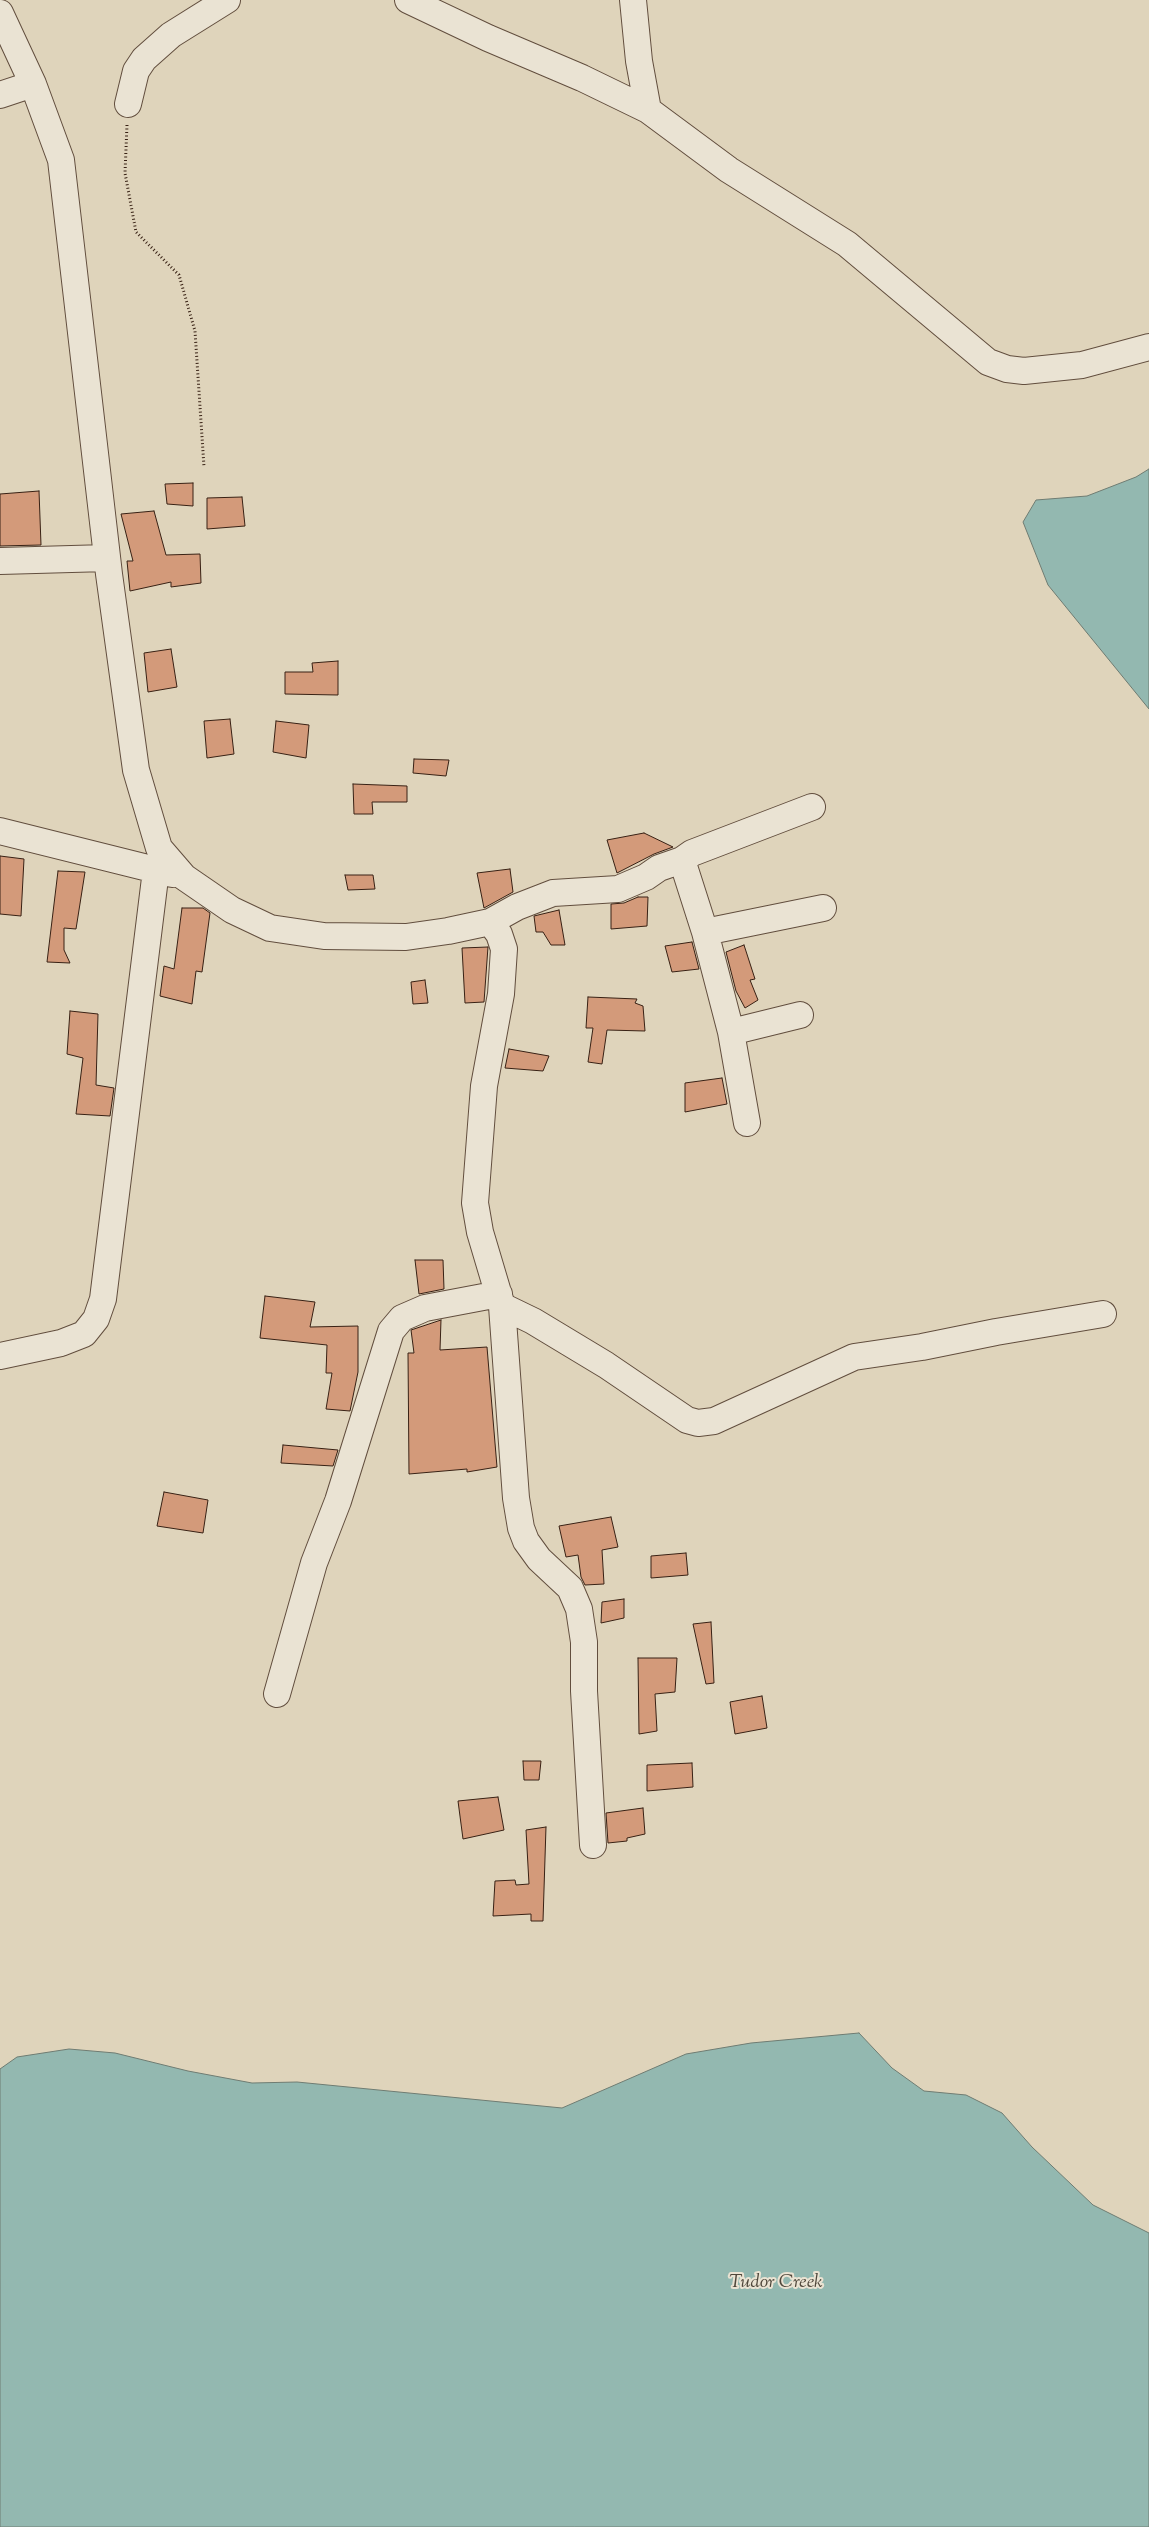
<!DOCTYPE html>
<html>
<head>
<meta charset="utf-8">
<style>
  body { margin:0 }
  canvas { display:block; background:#dfd4bb }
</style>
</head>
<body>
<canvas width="1149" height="2527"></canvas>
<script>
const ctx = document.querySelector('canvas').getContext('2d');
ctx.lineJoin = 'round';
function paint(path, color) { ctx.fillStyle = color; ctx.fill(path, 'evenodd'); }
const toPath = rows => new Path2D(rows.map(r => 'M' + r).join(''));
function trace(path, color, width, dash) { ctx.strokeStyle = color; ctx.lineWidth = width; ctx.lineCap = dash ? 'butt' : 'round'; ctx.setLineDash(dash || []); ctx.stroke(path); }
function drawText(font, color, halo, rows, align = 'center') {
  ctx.font = font + ' "Sorts Mill Goudy",serif'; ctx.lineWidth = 4; ctx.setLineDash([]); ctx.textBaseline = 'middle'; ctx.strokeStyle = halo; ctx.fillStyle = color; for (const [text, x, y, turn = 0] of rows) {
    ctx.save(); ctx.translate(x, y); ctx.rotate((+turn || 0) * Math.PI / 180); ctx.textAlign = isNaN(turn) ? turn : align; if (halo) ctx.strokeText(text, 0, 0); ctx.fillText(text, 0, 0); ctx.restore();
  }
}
const water = toPath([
  [1149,469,1149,709,1048,585,1023,522,1036,500,1087,496,1136,477,1149,469],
  [859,2033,892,2068,924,2091,966,2095,1002,2113,1032,2147,1093,2205,1149,2233,1149,2527,0,2527,0,2069,17,2057,69,2049,115,2053,188,2071,252,2083,297,2082,562,2108,686,2054,751,2043,859,2033]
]);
const building = toPath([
  [193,483,193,506,167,504,165,484,193,483],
  [39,491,41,545,0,546,0,494,39,491],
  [242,497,245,526,207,529,207,498,242,497],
  [154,511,166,555,200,554,201,583,171,587,171,582,130,591,127,561,133,561,121,514,154,511],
  [171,649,177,687,148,692,144,653,171,649],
  [338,661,338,695,285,694,285,672,313,672,312,663,338,661],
  [230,719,234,754,207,758,204,721,230,719],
  [276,721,309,725,306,758,273,752,276,721],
  [414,759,449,760,446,776,413,773,414,759],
  [353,784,407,786,407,802,372,802,373,814,354,814,353,784],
  [644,833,673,847,654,854,617,873,607,840,644,833],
  [0,856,24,859,21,916,0,914,0,856],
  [510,869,513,892,484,908,477,873,510,869],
  [58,871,85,872,76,929,64,928,64,950,70,963,47,962,58,871],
  [345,875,373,875,375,889,348,890,345,875],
  [638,897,648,897,647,926,611,929,611,904,624,903,638,897],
  [182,908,203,908,210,913,202,972,196,971,192,1004,160,996,164,966,174,969,182,908],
  [559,910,565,945,551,945,543,932,536,932,534,916,559,910],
  [692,942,699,969,672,972,665,946,692,942],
  [744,945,755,979,750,980,758,1000,745,1008,736,991,726,952,744,945],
  [488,947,484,1002,465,1003,462,948,488,947],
  [425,980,428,1003,413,1004,411,982,425,980],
  [588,997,637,999,635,1003,643,1006,645,1031,607,1030,602,1064,588,1062,593,1028,586,1028,588,997],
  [70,1011,98,1014,96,1085,114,1088,110,1116,76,1114,83,1058,67,1054,70,1011],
  [509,1049,549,1056,543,1071,505,1068,509,1049],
  [722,1078,727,1104,685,1112,685,1083,722,1078],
  [415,1260,443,1260,444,1289,419,1294,415,1260],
  [265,1296,315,1302,310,1327,358,1326,358,1372,350,1411,326,1409,332,1373,326,1373,327,1345,260,1338,265,1296],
  [441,1320,440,1350,487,1347,497,1467,467,1472,467,1469,409,1474,408,1353,414,1353,411,1330,441,1320],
  [283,1445,338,1450,333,1466,281,1463,283,1445],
  [164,1492,208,1500,203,1533,157,1526,164,1492],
  [611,1517,618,1547,602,1550,604,1584,585,1585,581,1577,578,1555,566,1557,559,1526,611,1517],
  [686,1553,688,1575,651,1578,651,1556,686,1553],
  [624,1599,624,1618,601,1623,602,1602,624,1599],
  [711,1622,714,1683,706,1684,693,1624,711,1622],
  [638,1658,677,1658,675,1692,655,1694,657,1731,639,1734,638,1658],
  [762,1696,767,1728,735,1734,730,1702,762,1696],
  [523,1761,541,1761,539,1780,524,1780,523,1761],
  [692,1763,693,1787,647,1791,647,1765,692,1763],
  [498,1797,504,1830,463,1839,458,1801,498,1797],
  [643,1808,645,1834,627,1838,627,1841,608,1843,606,1813,643,1808],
  [546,1827,543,1921,531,1921,531,1914,493,1916,495,1881,515,1880,516,1885,529,1884,526,1830,546,1827]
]);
const path = toPath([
  [127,125,125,173,136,232,179,275,195,331,204,467]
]);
const minor = toPath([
  [408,0,488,38,582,78,648,110],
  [633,0,639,61,648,110,729,170,847,244,988,362,1007,369,1024,371,1082,365,1149,347],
  [0,13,33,84,61,160,109,574,136,770,159,848,184,877,232,910,270,928,324,936,406,937,448,931,490,922,499,934,504,949,501,994,484,1086,475,1203,480,1232,502,1306,516,1498,521,1528,526,1541,539,1559,570,1588,579,1609,584,1642,584,1691,593,1845],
  [0,95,33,84],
  [128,104,136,71,144,59,171,35,227,0],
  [0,561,107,558],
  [0,831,172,874],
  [682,860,692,853,812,807],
  [490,922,517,907,553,893,618,889,646,877,659,868,682,860,705,932,731,1032,747,1123],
  [705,932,823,908],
  [731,1032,800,1015],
  [502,1306,533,1321,606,1365,687,1420,698,1423,714,1421,854,1357,922,1347,996,1332,1103,1314],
  [0,1356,61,1343,84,1334,96,1319,103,1299,156,870],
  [277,1694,314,1563,338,1501,391,1331,402,1318,425,1308,499,1294]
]);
const waterNames = [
  ["Tudor Creek",776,2284]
];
paint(water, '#93b8b0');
trace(water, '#6f7c72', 1);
paint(building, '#d39a7a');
trace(building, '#382114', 1);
trace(minor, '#624e3e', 28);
trace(path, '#382114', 3, [1, 2.5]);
trace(minor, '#eae3d3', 26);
drawText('italic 19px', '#4f473b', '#eae3d3', waterNames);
</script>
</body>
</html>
